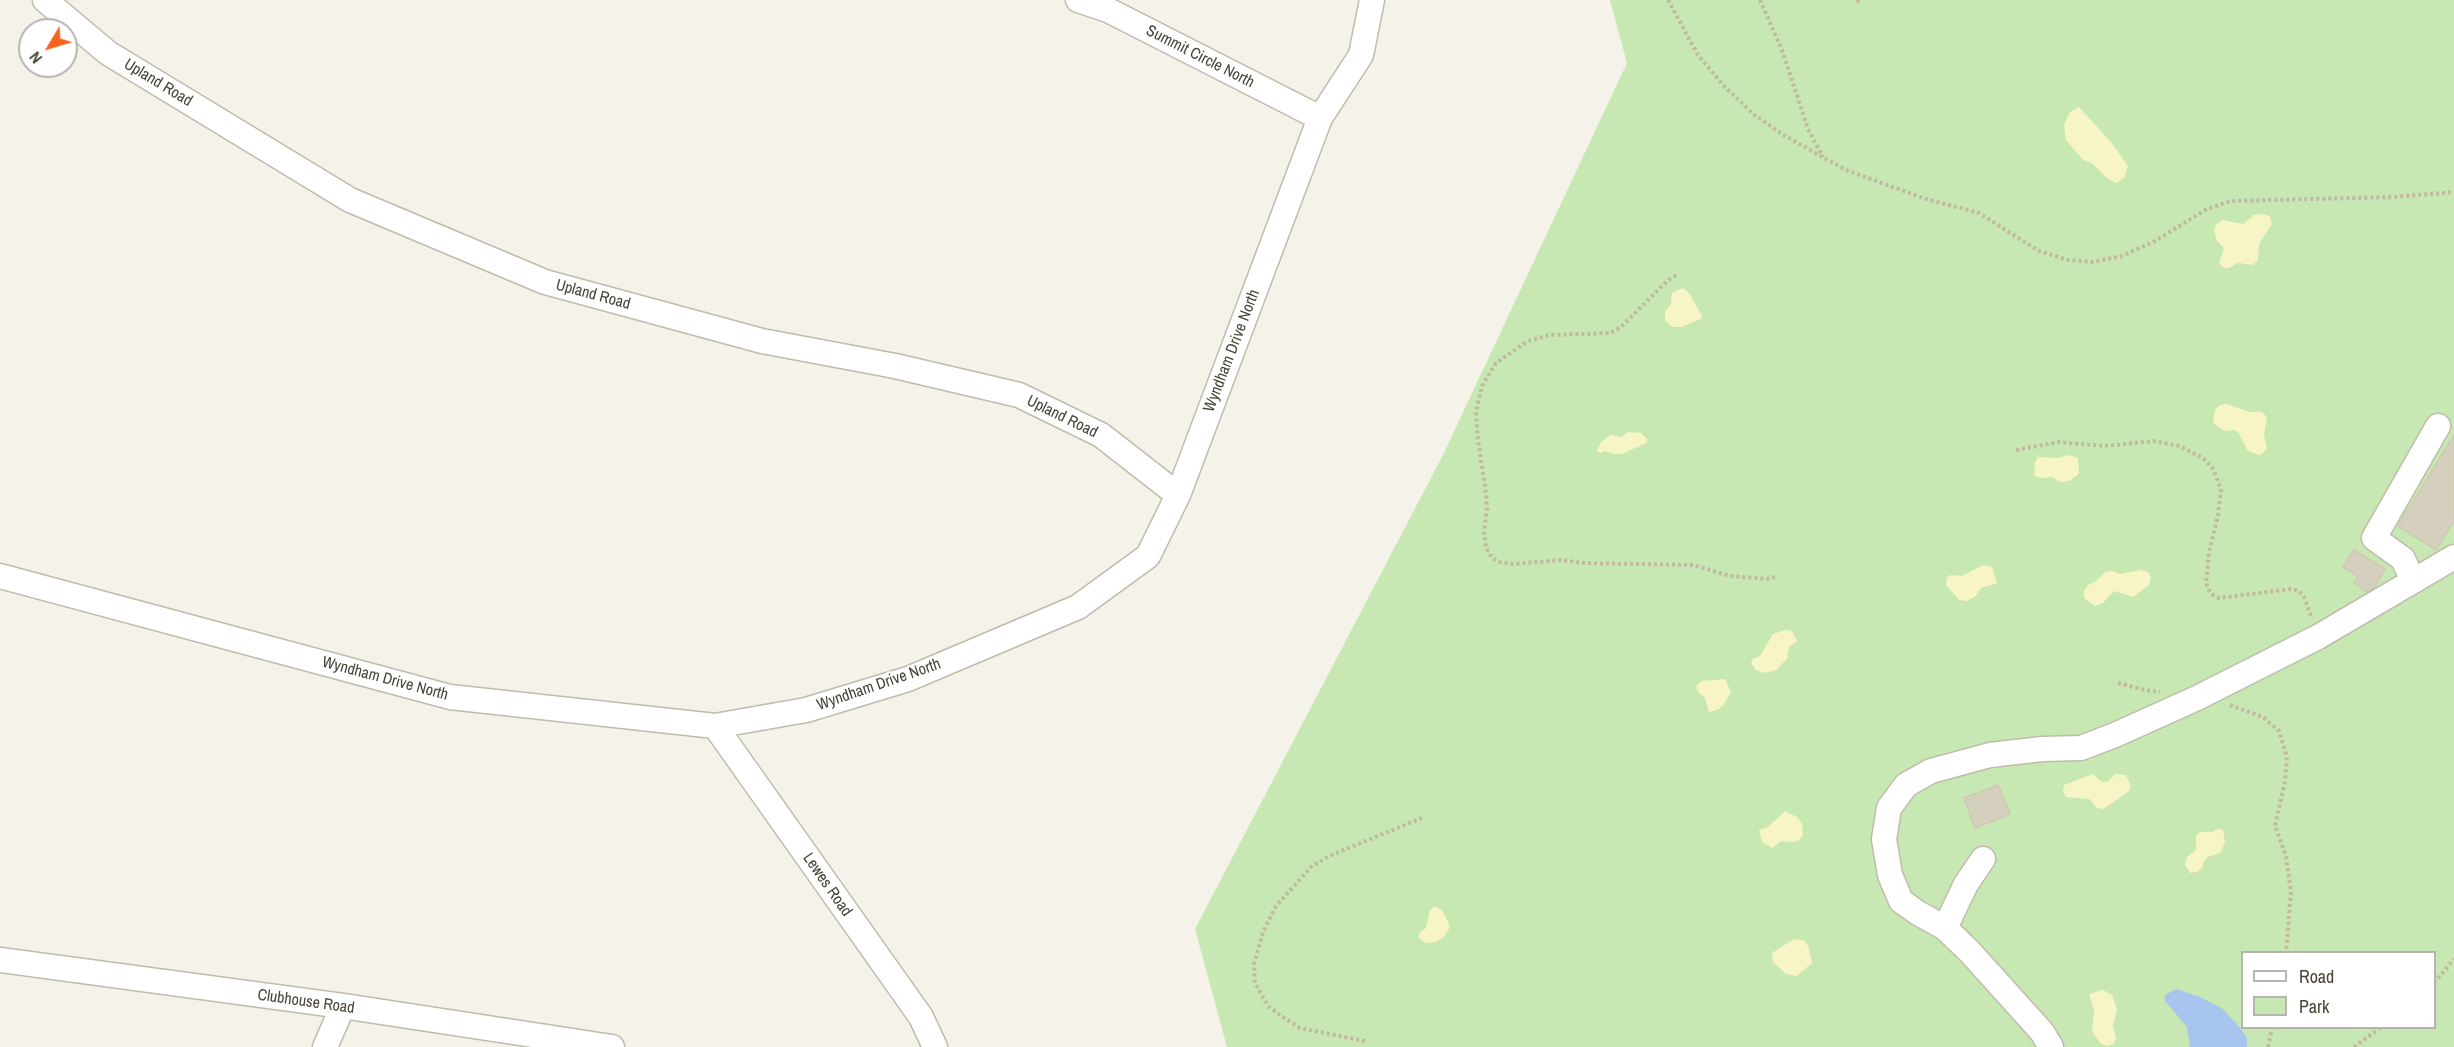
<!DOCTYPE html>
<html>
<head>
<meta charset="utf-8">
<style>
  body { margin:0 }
  #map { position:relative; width:2454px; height:1047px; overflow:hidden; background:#f4f2e9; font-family:"Archivo Narrow",sans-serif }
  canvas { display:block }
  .legend { position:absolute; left:2241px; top:951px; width:195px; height:78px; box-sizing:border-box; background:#fff; border:2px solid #b6b4af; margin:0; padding:8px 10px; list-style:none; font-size:18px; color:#484437 }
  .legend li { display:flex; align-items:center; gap:12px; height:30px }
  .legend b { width:30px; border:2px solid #b6b4af }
  .north { position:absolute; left:18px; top:18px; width:60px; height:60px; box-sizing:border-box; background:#fff; border:2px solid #b6b4af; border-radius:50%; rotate:232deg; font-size:16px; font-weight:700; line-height:24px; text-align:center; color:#484437 }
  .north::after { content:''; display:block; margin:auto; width:21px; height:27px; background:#f5631f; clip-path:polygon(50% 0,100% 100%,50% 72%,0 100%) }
</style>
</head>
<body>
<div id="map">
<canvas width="2454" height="1047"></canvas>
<ul class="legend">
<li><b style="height:8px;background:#fff"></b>Road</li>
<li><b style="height:16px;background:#c7e7b3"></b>Park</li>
</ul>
<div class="north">N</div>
</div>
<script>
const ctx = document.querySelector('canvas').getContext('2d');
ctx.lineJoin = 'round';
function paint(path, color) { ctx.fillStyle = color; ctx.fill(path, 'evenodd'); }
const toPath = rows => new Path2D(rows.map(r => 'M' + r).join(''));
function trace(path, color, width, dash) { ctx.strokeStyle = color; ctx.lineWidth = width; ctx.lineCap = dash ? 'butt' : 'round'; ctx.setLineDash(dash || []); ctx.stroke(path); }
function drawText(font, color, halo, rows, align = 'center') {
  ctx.font = font + ' "Archivo Narrow",sans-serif'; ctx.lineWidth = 4.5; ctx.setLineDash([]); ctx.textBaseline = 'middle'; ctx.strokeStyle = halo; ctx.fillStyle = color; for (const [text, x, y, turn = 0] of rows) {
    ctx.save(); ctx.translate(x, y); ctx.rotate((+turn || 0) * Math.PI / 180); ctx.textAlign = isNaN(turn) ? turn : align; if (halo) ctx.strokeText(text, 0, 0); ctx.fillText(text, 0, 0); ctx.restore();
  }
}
const green = toPath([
  [1610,0,2454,0,2454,1047,1227,1047,1195,929,1443,455,1627,63],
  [2242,952,2434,952,2434,1028,2242,1028]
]);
const sand = toPath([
  [2079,107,2111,142,2128,166,2124,178,2116,183,2108,179,2093,164,2082,159,2066,140,2064,125,2070,112],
  [2265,214,2270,217,2272,224,2259,244,2258,260,2253,265,2238,263,2229,268,2224,268,2219,263,2224,248,2217,241,2214,230,2217,224,2223,220,2243,224,2254,215],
  [1683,288,1689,293,1702,316,1701,319,1681,327,1673,327,1665,321,1665,311,1671,304,1672,293],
  [2226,404,2250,412,2262,412,2267,417,2264,435,2267,448,2263,453,2259,455,2248,451,2238,432,2234,430,2224,431,2213,423,2215,410,2220,405],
  [1628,432,1641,433,1647,439,1646,443,1622,454,1613,454,1605,451,1600,453,1597,451,1601,442,1611,435,1621,437],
  [2069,455,2078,458,2079,474,2069,481,2061,482,2052,477,2040,478,2034,475,2035,463,2038,457,2057,458],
  [1983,565,1992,567,1997,583,1981,588,1976,596,1967,601,1959,600,1946,585,1947,577,1951,575,1962,576],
  [2140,570,2148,572,2151,578,2149,585,2133,597,2114,591,2103,603,2095,606,2084,598,2084,591,2088,585,2095,582,2105,572,2112,571,2120,574],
  [1785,630,1792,631,1797,641,1789,647,1787,659,1776,670,1765,673,1756,670,1751,663,1753,659,1760,656,1773,634],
  [1725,679,1731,692,1723,706,1717,710,1709,712,1705,698,1698,692,1696,686,1702,681],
  [2093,774,2102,782,2108,781,2116,774,2126,775,2131,786,2128,792,2103,809,2097,808,2089,799,2066,797,2063,791,2064,785],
  [1785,811,1797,817,1802,824,1803,835,1799,840,1793,842,1781,841,1772,848,1762,842,1759,830,1768,827],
  [2217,829,2223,830,2225,842,2221,852,2208,857,2204,861,2203,867,2197,872,2190,873,2185,865,2187,857,2196,850,2196,836,2200,832,2212,832],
  [1435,906,1442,910,1449,924,1449,929,1444,937,1436,942,1425,943,1419,938,1419,933,1426,928,1430,910],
  [1794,939,1805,941,1809,948,1812,963,1797,976,1786,974,1773,962,1772,953],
  [2103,990,2112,995,2117,1009,2113,1026,2116,1039,2112,1045,2106,1046,2100,1043,2092,1031,2094,1011,2089,994]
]);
const water = toPath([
  [2176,989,2200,997,2223,1009,2240,1028,2247,1038,2247,1047,2190,1047,2187,1027,2165,1001,2165,995]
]);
const building = toPath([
  [2454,435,2454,521,2436,550,2398,526,2454,435],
  [2354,550,2385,569,2374,588,2367,592,2354,583,2358,576,2343,567,2354,550],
  [1998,785,2010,814,1975,828,1964,798,1998,785]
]);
const path = toPath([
  [1668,0,1698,55,1723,85,1753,114,1785,136,1846,170,1926,199,1979,213,2039,251,2068,260,2093,262,2122,256,2155,241,2207,209,2231,201,2394,197,2454,192],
  [1760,0,1782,50,1808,129,1823,157],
  [1857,0,1860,4],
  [1676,275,1667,281,1621,327,1610,333,1550,335,1528,341,1496,363,1482,386,1476,412,1478,440,1486,493,1487,510,1484,532,1486,548,1492,558,1499,562,1513,564,1563,560,1582,563,1694,565,1730,576,1767,579,1778,576],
  [2016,450,2059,442,2104,446,2154,441,2179,446,2203,458,2213,469,2221,489,2218,515,2209,552,2206,583,2211,594,2219,598,2291,589,2299,591,2304,597,2312,619],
  [2118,683,2145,690,2160,692],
  [2230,705,2263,717,2279,731,2287,757,2285,781,2275,826,2286,856,2291,892,2286,952],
  [2434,983,2454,959],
  [1365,1041,1300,1028,1280,1015,1268,1006,1255,983,1254,964,1263,932,1276,906,1311,867,1329,856,1422,818],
  [2268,1047,2272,1028],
  [2354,1047,2380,1028]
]);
const minor = toPath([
  [45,0,108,53,350,200,545,282,762,341,895,366,1019,395,1101,435,1178,495],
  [1078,0,1108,10,1320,118],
  [0,576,450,697,715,726,806,710,908,679,1078,607,1148,556,1178,495,1320,118,1361,55,1372,0],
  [2413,581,2403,559,2374,538,2438,426],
  [715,726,921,1017,935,1047],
  [1945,928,1966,884,1983,859],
  [0,960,343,1006,612,1047],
  [325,1047,343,1006],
  [2051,1047,2042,1032,1969,951,1945,928,1918,913,1901,901,1890,875,1884,839,1889,808,1906,785,1931,771,1990,755,2042,749,2081,748,2115,735,2197,698,2318,637,2454,557]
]);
const streetNames = [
  ["Summit Circle North",1200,57,27],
  ["Upland Road",158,83,31],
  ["Upland Road",593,295,15],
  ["Wyndham Drive North",1232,351,-69],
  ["Upland Road",1062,417,26],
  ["Wyndham Drive North",385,679,15],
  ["Wyndham Drive North",879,685,-19],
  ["Lewes Road",827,885,55],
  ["Clubhouse Road",306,1002,8]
];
paint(green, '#c7e7b3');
paint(sand, '#f7f5c6');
paint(water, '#a7c5ef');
paint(building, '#d5d0be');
trace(building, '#d0c9b2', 1.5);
trace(minor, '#bfbcab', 27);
trace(path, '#c1ba9d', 4, [3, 3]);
trace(minor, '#fff', 24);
drawText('16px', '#484437', '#fff', streetNames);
</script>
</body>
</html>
